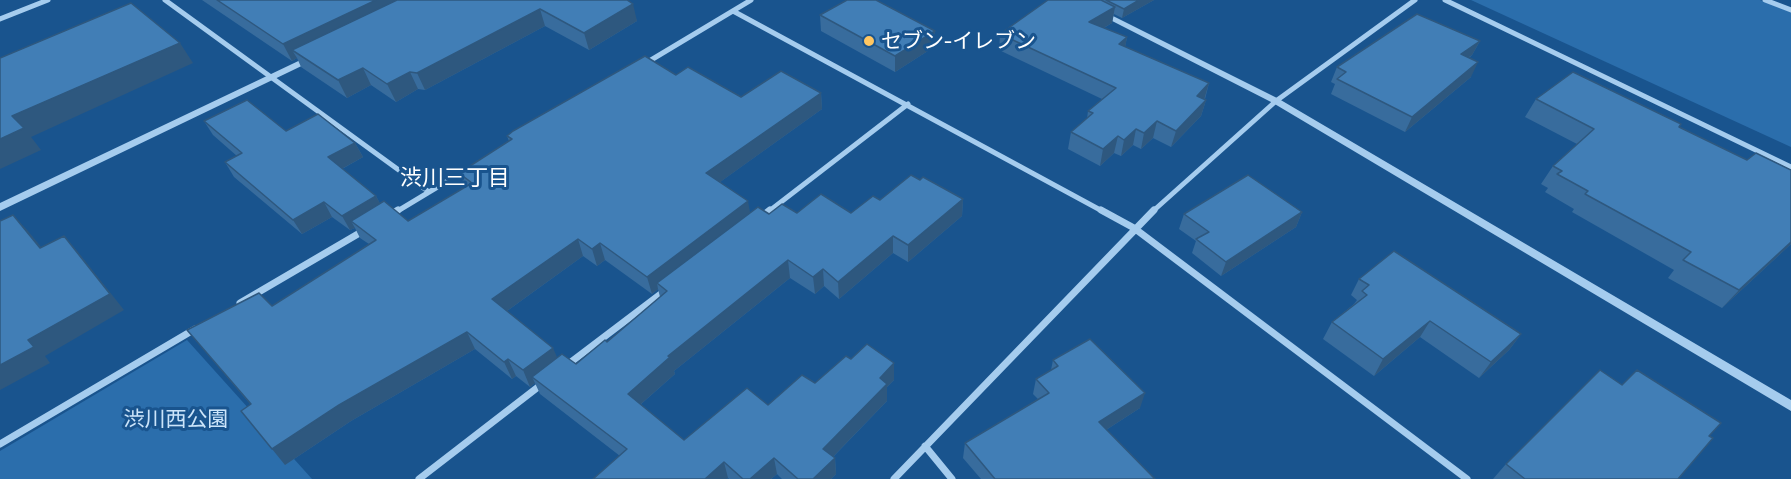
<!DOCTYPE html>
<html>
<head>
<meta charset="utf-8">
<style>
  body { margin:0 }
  canvas { display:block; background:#19548e }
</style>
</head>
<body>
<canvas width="1791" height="479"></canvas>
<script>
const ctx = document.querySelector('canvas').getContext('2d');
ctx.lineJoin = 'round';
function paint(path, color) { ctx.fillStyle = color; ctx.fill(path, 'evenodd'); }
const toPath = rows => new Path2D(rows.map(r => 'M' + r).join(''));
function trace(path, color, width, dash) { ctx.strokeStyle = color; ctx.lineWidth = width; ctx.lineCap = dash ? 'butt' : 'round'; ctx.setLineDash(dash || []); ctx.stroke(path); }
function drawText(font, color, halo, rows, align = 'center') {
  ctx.font = font + ' "Golos Text","Noto Sans JP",sans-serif'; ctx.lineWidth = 6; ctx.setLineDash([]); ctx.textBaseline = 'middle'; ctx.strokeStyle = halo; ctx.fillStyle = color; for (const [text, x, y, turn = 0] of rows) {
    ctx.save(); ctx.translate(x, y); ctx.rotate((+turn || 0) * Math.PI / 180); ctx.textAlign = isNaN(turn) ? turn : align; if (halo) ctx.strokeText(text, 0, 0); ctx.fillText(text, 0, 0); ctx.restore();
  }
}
const green = toPath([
  [1471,0,1760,0,1791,12,1791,147],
  [187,340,312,479,0,479,0,451]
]);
const minorFar1 = toPath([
  [165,0,429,192],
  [1445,0,1791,167],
  [1765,0,1791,10],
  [733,11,1104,212],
  [0,19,48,0],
  [646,63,751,0],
  [396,212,464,171],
  [768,212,908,104],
  [1152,212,1276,101,1415,0]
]);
const minor = toPath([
  [1101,210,1134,228,1467,479],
  [390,215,398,210],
  [760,218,770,210],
  [240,303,363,231],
  [567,365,666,290],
  [0,444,195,329],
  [925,446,952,479],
  [419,479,542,384],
  [894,479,1154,210]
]);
const tertiary = toPath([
  [1071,0,1081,0,1279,99,1791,400,1791,411,1273,103,1071,0],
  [311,55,315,58,314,60,0,211,0,203,311,55]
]);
const wall = toPath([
  [202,0,627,0,637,21,589,50,545,26,425,90,418,89,396,102,371,85,347,98,301,67,297,58,292,61],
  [1048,0,1154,0,1122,18,1114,14,1112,23,1104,28,1127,37,1125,47,1209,83,1205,99,1206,100,1201,116,1171,147,1153,138,1141,149,1133,145,1121,156,1114,153,1100,166,1068,149,1071,132,1087,119,1088,111,1102,99,999,50,1000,34],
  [820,15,935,31,934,47,895,72,821,31],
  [1480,41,1472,55,1469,58,1471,77,1405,132,1331,94,1335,84,1331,82,1337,67],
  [676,75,741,97,821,93,822,109,720,182,750,213,769,214,797,213,851,213,920,180,963,199,962,216,908,262,893,253,839,299,824,286,815,294,790,278,674,371,675,374,640,405,684,440,768,405,815,383,851,359,894,380,887,387,887,401,833,457,835,458,836,474,831,479,782,479,777,474,771,479,729,479,728,478,727,479,593,479,620,456,540,394,535,383,530,387,516,376,512,379,475,349,351,421,285,465,251,405,187,330,272,306,369,244,360,238,355,228,350,230,332,217,302,234,234,177,225,162,237,156,213,135,204,121,286,131,355,143,363,157,342,169,376,196,380,204,408,221,465,187,459,173,509,141,507,136],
  [583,256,597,266,605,260,652,294,658,289,660,297,607,342,576,364,557,358,507,311],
  [1536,99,1679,127,1747,160,1791,170,1791,244,1722,308,1668,278,1674,270,1572,212,1574,209,1545,192,1548,188,1541,184,1553,166,1577,144,1525,117],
  [1302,212,1296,227,1221,276,1192,253,1196,241,1179,229,1184,214],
  [1359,279,1521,334,1509,350,1479,378,1420,337,1374,376,1323,339,1332,322,1354,304,1357,300,1351,295],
  [1053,360,1140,408,1106,430,1155,479,981,479,963,458,965,443,1038,399,1033,394,1036,379,1051,370],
  [1622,385,1709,436,1678,479,1493,479,1506,464]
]);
const shadedWall = toPath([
  [376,0,419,0,292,50,297,58,292,61,283,44],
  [1139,0,1154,0,1122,18,1124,9],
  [633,4,637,21,589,50,584,33],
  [1115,7,1112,23,1086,38,1089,22],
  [540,9,545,26,425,90,417,73],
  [935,31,934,47,895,72,895,56],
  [1127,37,1124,53,1119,44],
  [1480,41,1472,55,1453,68,1461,54],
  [180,43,193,63,31,137,41,150,0,169,0,139,12,116],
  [1478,62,1471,77,1405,132,1412,117],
  [363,68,371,85,347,98,338,80],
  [410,72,418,89,396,102,387,84],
  [1209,83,1204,100,1197,96],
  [821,93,822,109,709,190,706,173],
  [1206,100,1201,116,1171,147,1176,131],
  [1157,121,1153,138,1141,149,1144,133],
  [1136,129,1133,145,1121,156,1124,140],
  [1118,136,1114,153,1100,166,1103,149],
  [355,143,363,157,336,172,328,157],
  [376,196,384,211,351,221,355,228,350,230,342,216],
  [963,199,962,216,908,262,908,245],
  [748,201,751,218,657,283,658,289,652,294,647,277],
  [324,202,332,217,302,234,293,220],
  [1302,212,1296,227,1221,276,1226,262],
  [13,215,28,231,55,264,40,248],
  [64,236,78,252,124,310,45,356,50,363,0,390,0,365,28,340],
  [893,236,893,253,839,299,838,282],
  [578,239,583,256,500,316,492,299],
  [1791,242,1791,244,1722,308,1739,290],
  [600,243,605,260,597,266,592,249],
  [788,260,790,278,674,371,675,374,633,411,628,394,668,356],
  [823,269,824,286,815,294,813,277],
  [1430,321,1420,337,1374,376,1383,359],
  [467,332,475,349,351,421,285,465,272,449,339,405],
  [1521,334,1509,350,1479,378,1491,362],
  [553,348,560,364,532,377,535,383,530,387,523,370],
  [508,359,516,376,512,379,504,362],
  [894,363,894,380,887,387,887,401,825,465,823,449,880,378],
  [1145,393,1140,408,1095,437,1099,422],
  [774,458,777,474,771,479,750,479],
  [835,458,836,474,831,479,813,479],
  [724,462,728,478,727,479,705,479]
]);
const building = toPath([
  [217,0,376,0,283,44,217,0],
  [397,0,627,0,633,4,584,33,540,9,417,73,410,72,387,84,363,68,338,80,292,50,397,0],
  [847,0,876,0,935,31,895,56,820,15,847,0],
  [1048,0,1101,0,1115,7,1089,22,1127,37,1119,44,1209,83,1197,96,1206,100,1176,131,1157,121,1144,133,1136,129,1124,140,1118,136,1103,149,1071,132,1093,113,1088,111,1116,88,1000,34,1048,0],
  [1106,0,1139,0,1124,9,1106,0],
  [131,3,180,43,12,116,24,128,0,139,0,58,131,3],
  [1417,14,1480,41,1461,54,1478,62,1412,117,1337,79,1346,72,1337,67,1417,14],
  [645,56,676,75,688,67,741,97,781,71,821,93,706,173,748,201,647,277,600,243,592,249,578,239,492,299,553,348,523,370,508,359,504,362,467,332,339,405,272,449,241,411,251,404,187,330,259,293,272,306,376,240,351,221,384,201,408,221,472,183,459,173,512,139,507,136,513,131,645,56],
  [1573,72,1681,124,1679,127,1747,160,1756,153,1791,170,1791,242,1739,290,1683,260,1691,252,1585,194,1588,191,1557,174,1562,171,1553,166,1594,129,1536,99,1573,72],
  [247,100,286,131,318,114,355,143,328,157,376,196,342,216,324,202,293,220,225,162,242,153,204,121,247,100],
  [911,175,920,180,923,177,963,199,908,245,893,236,838,282,823,269,813,277,788,260,668,356,670,357,628,394,684,440,747,388,768,405,802,375,815,383,846,356,851,359,867,344,894,363,880,378,887,384,823,449,835,458,813,479,798,479,774,458,750,479,743,479,724,462,705,479,593,479,627,449,532,377,562,354,576,364,605,340,607,342,667,291,657,283,758,207,769,214,782,204,797,213,821,194,851,213,873,196,880,200,911,175],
  [1248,175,1302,212,1226,262,1196,239,1209,232,1184,214,1248,175],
  [13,215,40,248,64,236,110,294,28,340,34,347,0,365,0,221,13,215],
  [1394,251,1521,334,1491,362,1430,321,1383,359,1332,322,1367,295,1362,291,1369,285,1359,279,1394,251],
  [1090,339,1145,393,1099,422,1155,479,995,479,965,443,1049,393,1036,379,1058,366,1053,360,1090,339],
  [1600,370,1622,385,1637,370,1721,423,1709,436,1713,438,1678,479,1525,479,1506,464,1600,370]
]);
const markers = [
  [869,41,6,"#ffc662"]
];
const poiNames = [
  ["セブン-イレブン",881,41]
];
const parkNames = [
  ["渋川西公園",176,419]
];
const neighbourhoodNames = [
  ["渋川三丁目",455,178]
];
paint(green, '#2b6eac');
trace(minorFar1, '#a5ccee', 5);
trace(minor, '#a5ccee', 7);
paint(tertiary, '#a5ccee');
paint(wall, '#386c9d');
paint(shadedWall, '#2e587f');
paint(building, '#417eb6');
trace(building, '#2e587f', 1.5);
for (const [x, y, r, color] of markers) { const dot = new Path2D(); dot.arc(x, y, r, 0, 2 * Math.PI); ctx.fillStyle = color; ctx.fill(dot); trace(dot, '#19548e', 2); }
drawText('21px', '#fff', '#19548e', poiNames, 'left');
drawText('21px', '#cbe4fa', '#19548e', parkNames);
drawText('22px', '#fff', '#19548e', neighbourhoodNames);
</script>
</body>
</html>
